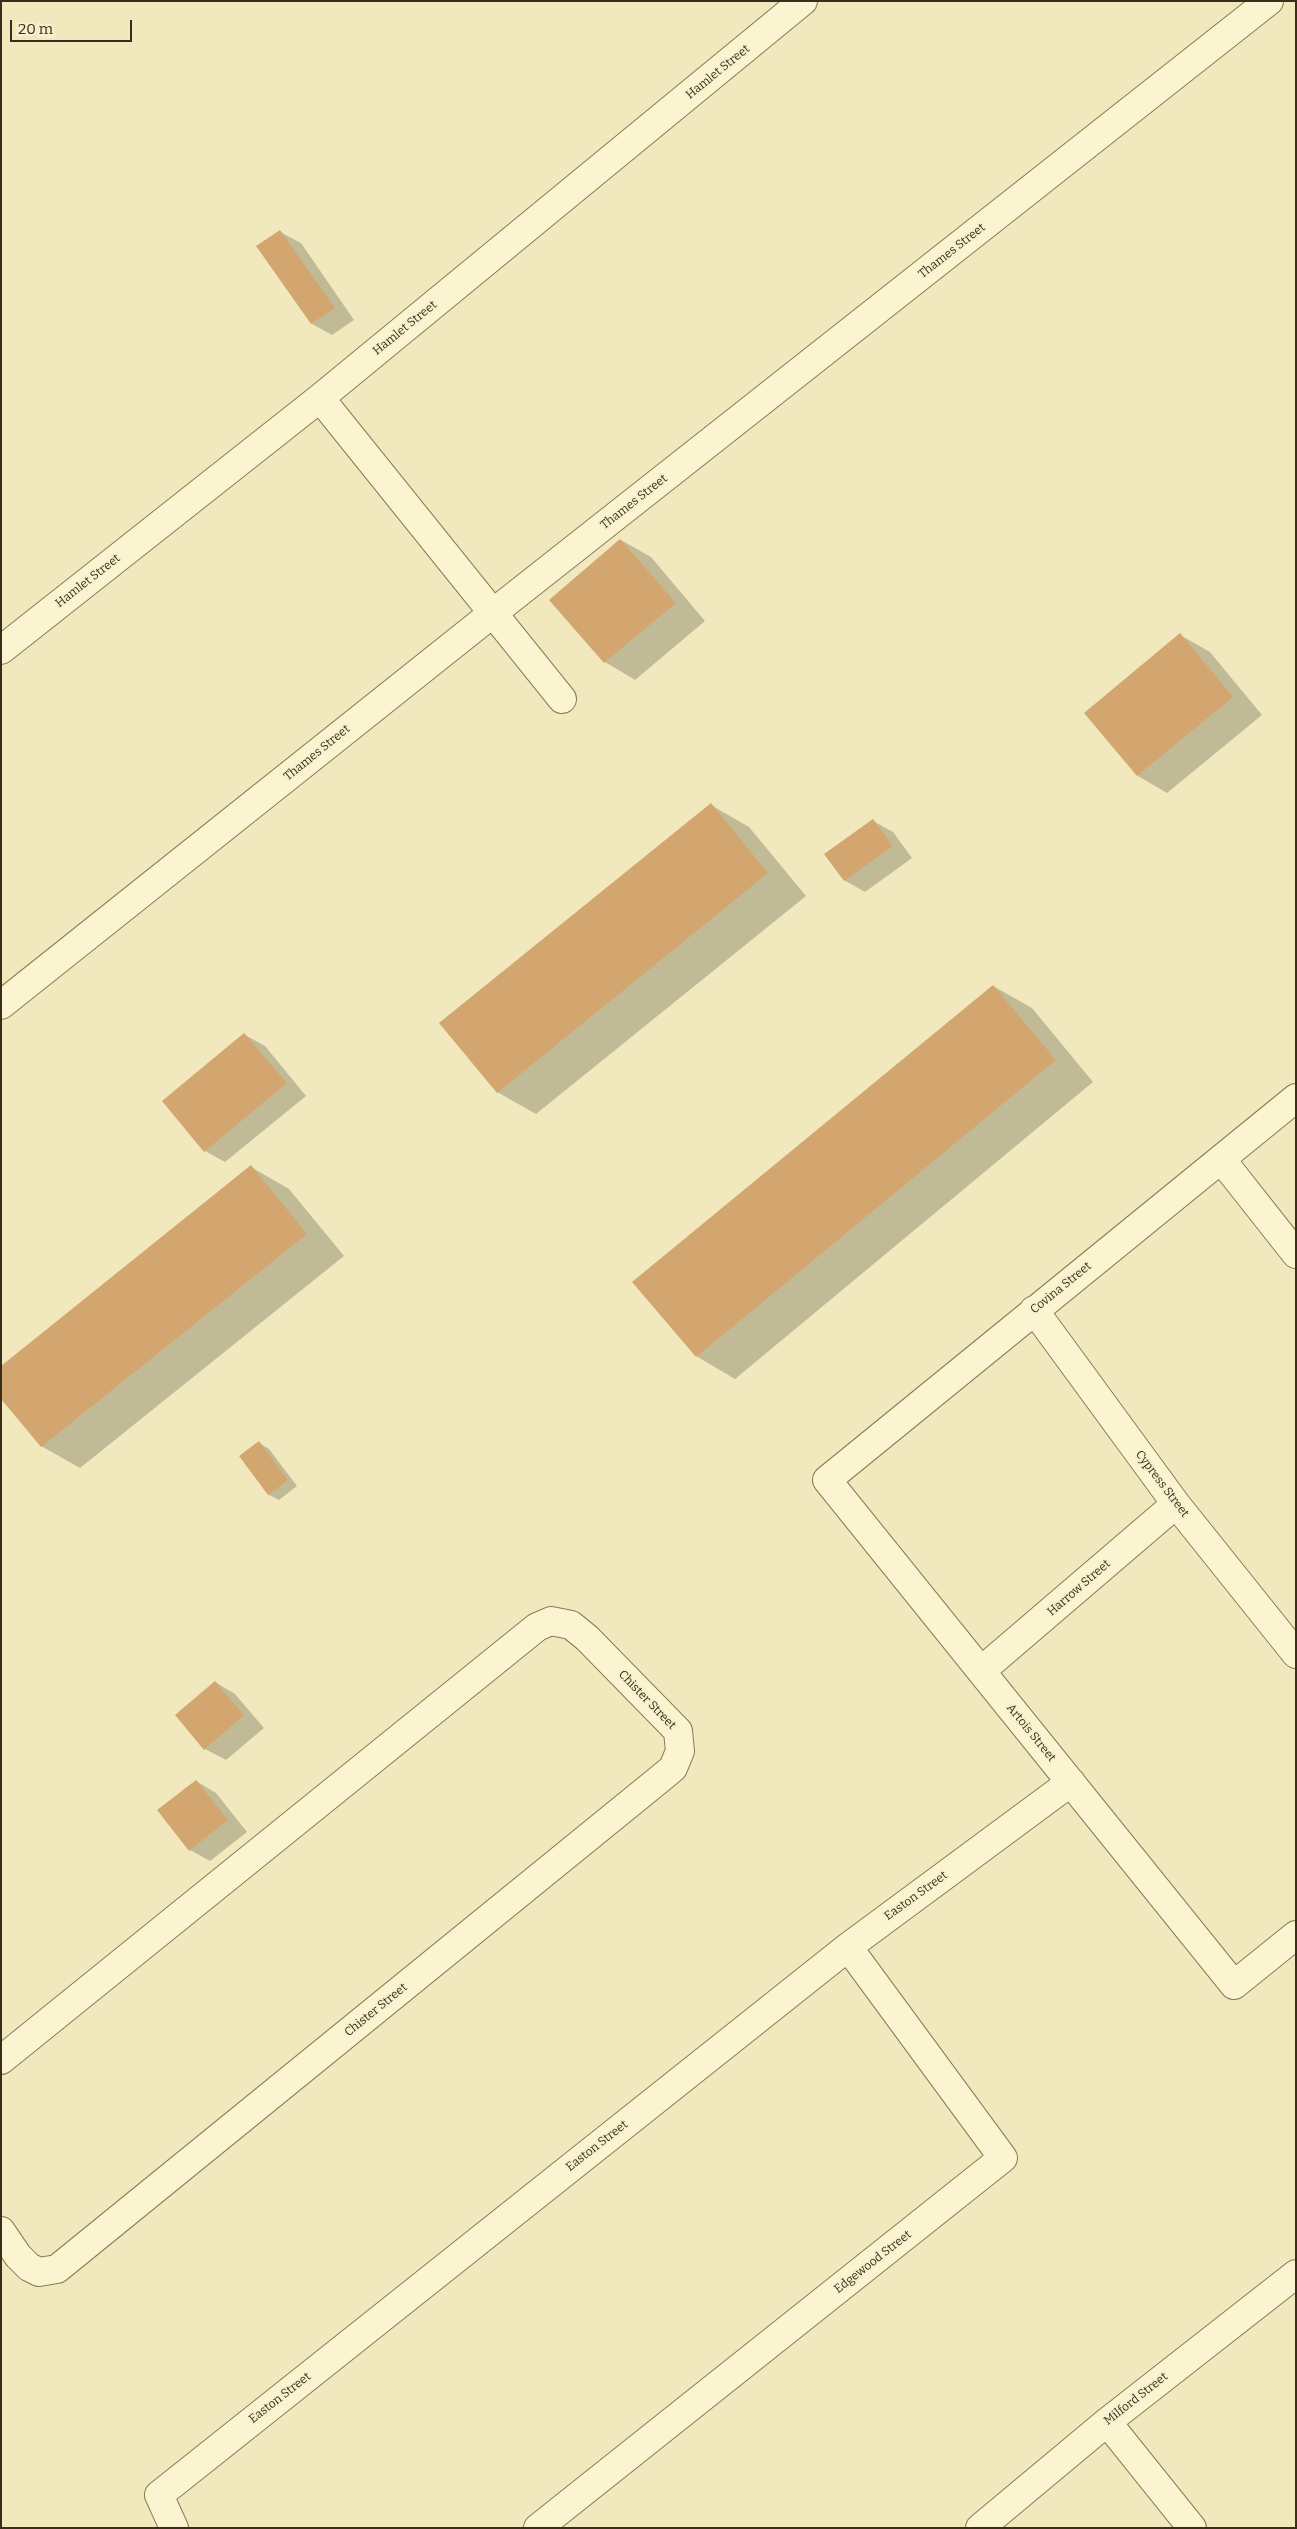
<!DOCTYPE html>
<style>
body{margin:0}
#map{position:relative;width:1297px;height:2529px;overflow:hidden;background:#f1e9bd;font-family:Bitter,serif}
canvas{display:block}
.frame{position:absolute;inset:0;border:2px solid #392d1b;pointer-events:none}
.scale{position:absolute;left:10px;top:20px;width:122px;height:22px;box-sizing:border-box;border:2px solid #392d1b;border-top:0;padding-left:6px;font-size:15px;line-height:18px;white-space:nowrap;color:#392d1b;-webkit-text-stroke:4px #f8f1cd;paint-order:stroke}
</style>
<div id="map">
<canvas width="1297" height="2529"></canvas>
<div class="frame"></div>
<div class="scale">20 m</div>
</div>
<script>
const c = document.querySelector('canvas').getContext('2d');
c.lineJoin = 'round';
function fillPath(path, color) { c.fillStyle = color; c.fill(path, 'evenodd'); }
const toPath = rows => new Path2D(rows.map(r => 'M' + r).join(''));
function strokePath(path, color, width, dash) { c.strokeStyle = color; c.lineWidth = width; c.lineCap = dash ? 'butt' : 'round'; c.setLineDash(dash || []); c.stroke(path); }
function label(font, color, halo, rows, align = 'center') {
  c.font = font + ' Bitter,serif'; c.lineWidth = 4; c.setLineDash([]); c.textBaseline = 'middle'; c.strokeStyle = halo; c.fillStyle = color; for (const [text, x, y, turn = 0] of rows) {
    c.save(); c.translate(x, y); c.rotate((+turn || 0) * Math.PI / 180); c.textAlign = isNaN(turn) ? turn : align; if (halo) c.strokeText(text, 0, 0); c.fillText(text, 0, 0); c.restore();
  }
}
fillPath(toPath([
 [280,232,301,243,354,320,332,335,312,324,258,247],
 [621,540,651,557,705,621,635,680,605,662,551,600],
 [1180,635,1210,652,1262,715,1167,793,1138,776],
 [711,805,749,827,806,896,536,1114,497,1092],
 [873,821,893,832,912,858,865,892,844,880],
 [993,986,1032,1008,1093,1082,735,1379,696,1356],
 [245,1035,265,1046,306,1096,225,1162,205,1151],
 [251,1167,289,1189,344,1256,80,1468,41,1446],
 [259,1443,269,1449,297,1486,279,1500,269,1495,241,1456],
 [215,1682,235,1694,264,1728,226,1760,205,1749],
 [196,1781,216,1793,247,1832,210,1861,190,1850]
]), '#0003');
fillPath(toPath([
 [280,230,335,308,311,324,256,246],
 [620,539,676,603,604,663,549,600],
 [1180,633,1233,697,1137,776,1084,713],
 [711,803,768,873,497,1093,439,1023],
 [873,819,893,846,844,881,824,854],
 [993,985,1056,1060,696,1357,632,1282],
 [244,1033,287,1083,204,1152,162,1101],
 [251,1165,307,1234,41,1447,1,1399,1,1366],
 [259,1441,288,1480,268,1495,239,1456],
 [215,1681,244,1715,204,1750,175,1715],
 [196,1780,228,1820,189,1851,157,1810]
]), '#d3a670');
const street = toPath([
 [320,398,562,699],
 [1,650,320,398,803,1],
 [1,1005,493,613,1269,1],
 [1296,1098,827,1480,1234,1985,1296,1935],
 [1221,1159,1296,1254],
 [1034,1310,1176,1504,1296,1654],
 [981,1671,1176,1504],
 [1,2060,537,1627,551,1621,571,1625,587,1638,678,1731,680,1751,673,1768,661,1778,57,2269,39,2272,29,2267,18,2256,1,2231],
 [1107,2422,1192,2528],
 [159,2495,848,1947,1071,1782],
 [159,2495,174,2528],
 [538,2528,1003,2158,848,1947],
 [980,2528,1107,2422,1296,2274]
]);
strokePath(street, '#8b7955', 30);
strokePath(street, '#fbf4d1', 28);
label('12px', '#392d1b', '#f8f1cd', [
 ["Hamlet Street",718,72,-39],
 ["Thames Street",952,251,-38],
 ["Hamlet Street",405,328,-39],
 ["Thames Street",634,502,-38],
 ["Hamlet Street",88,581,-38],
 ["Thames Street",317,753,-39],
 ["Covina Street",1061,1288,-39],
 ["Cypress Street",1162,1484,53],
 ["Harrow Street",1079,1588,-41],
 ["Chister Street",647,1700,46],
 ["Artois Street",1031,1733,51],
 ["Easton Street",916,1896,-36],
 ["Chister Street",376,2010,-39],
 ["Easton Street",597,2146,-38],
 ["Edgewood Street",873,2262,-38],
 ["Easton Street",280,2398,-38],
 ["Milford Street",1136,2399,-38]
]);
</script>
